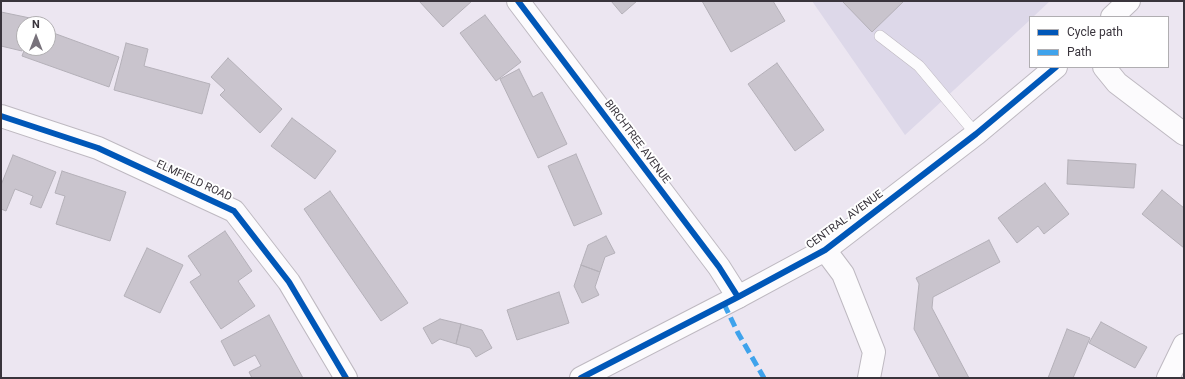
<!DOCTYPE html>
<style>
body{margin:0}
#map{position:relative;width:1185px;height:379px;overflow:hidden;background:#ece6f1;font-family:Roboto,sans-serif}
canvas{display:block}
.frame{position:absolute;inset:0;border:2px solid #39343c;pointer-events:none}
.legend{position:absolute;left:1029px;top:16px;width:140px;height:52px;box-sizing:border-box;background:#fff;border:1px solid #b0aeb1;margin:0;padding:5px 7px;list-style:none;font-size:12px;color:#39343c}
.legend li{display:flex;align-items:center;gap:8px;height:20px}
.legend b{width:20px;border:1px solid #b0aeb1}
.north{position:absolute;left:16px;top:16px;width:40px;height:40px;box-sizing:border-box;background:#fff;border:1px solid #b0aeb1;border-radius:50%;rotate:0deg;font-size:11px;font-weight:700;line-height:16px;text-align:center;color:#39343c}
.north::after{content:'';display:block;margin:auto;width:14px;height:18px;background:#78727b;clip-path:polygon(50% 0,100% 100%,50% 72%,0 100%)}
</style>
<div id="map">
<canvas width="1185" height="379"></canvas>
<div class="frame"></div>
<ul class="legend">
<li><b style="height:5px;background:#0057b8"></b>Cycle path</li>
<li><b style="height:5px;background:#3fa3ec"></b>Path</li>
</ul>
<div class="north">N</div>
</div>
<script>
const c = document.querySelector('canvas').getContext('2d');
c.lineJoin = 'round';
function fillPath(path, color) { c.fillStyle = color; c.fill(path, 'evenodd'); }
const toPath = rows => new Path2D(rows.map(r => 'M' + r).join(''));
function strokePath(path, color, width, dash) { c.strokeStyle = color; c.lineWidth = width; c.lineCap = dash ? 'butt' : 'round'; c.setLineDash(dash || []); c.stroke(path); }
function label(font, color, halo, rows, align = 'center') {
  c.font = font + ' Roboto,sans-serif'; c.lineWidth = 4; c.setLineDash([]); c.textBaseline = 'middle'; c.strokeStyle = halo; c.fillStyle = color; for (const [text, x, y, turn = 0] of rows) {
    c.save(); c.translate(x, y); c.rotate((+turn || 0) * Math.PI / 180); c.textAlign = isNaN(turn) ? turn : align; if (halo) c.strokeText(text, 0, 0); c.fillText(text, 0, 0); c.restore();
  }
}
fillPath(toPath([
 [812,1,1050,1,1033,17,1030,17,1030,20,905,135]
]), '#ddd8e9');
const building = toPath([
 [419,1,472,1,443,27,419,1],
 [611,1,637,1,622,14,611,1],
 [702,1,773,1,785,21,731,52,702,1],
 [842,1,904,1,872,32,842,1],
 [1,12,30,18,28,24,24,24,24,43,22,51,1,46,1,12],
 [485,15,521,62,496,81,460,33,485,15],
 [48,31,119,57,109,87,22,56,25,48,48,48,48,31],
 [126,43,148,49,144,66,210,84,202,114,114,90,126,43],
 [228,58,282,109,260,133,220,95,225,90,211,77,228,58],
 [777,63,824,130,795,151,748,84,777,63],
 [519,69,533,97,542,92,567,144,538,158,500,79,519,69],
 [292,118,336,151,315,179,271,146,292,118],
 [576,154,602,214,574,226,548,166,576,154],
 [13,155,56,172,41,208,30,204,33,196,15,189,6,211,1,209,1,185,13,155],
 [1068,160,1136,164,1134,188,1067,184,1068,160],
 [62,171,126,192,110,241,56,224,65,196,55,193,62,171],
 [1045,183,1069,214,1044,234,1038,226,1017,243,998,218,1045,183],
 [1162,190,1184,208,1184,248,1142,214,1162,190],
 [330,191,408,303,381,321,304,209,330,191],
 [225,231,252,271,238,281,255,306,221,329,190,282,201,275,188,256,225,231],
 [606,236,615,253,605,257,600,272,581,265,588,245,606,236],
 [989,240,1000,262,933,297,932,308,969,378,940,378,914,329,919,284,916,278,989,240],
 [147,248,183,265,160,313,124,296,147,248],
 [581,265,600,272,595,287,599,295,582,303,574,286,581,265],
 [559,292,569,323,517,340,507,310,559,292],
 [269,315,303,378,252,378,249,372,261,366,255,355,234,366,221,341,269,315],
 [440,319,461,324,456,344,440,339,432,344,423,328,440,319],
 [1101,322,1147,347,1135,368,1089,343,1101,322],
 [461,324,482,330,492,348,476,357,470,348,456,344,461,324],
 [1067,329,1090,338,1073,378,1048,378,1067,329]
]);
fillPath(building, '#c9c4cd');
strokePath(building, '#b4b0b8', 1);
const service = toPath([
 [880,36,919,66,976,134]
]);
const minor = toPath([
 [518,1,719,267,738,297],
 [1104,67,1117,83,1184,134],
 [825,250,843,274,874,352,869,378],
 [1168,378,1184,345]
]);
const tertiary = toPath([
 [1112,17,1129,1],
 [1,116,98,148,234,211,289,282,346,378],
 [581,378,738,297,825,250,976,134,1056,67]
]);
strokePath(service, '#beb9c1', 12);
strokePath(minor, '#beb9c1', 24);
strokePath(tertiary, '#beb9c1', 24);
strokePath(service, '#fcfbfd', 11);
strokePath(minor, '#fcfbfd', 22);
strokePath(tertiary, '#fcfbfd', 22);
strokePath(toPath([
 [724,304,738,333,764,378]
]), '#3fa3ec', 5, [10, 5]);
strokePath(toPath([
 [518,1,719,267,738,297],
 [1,116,98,148,234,211,289,282,346,378],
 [581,378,738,297,825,250,976,134,1056,67]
]), '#0057b8', 6);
label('11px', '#39343c', '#fff', [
 ["BIRCHTREE AVENUE",637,142,53],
 ["ELMFIELD ROAD",194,181,25],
 ["CENTRAL AVENUE",845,220,-36]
]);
</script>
